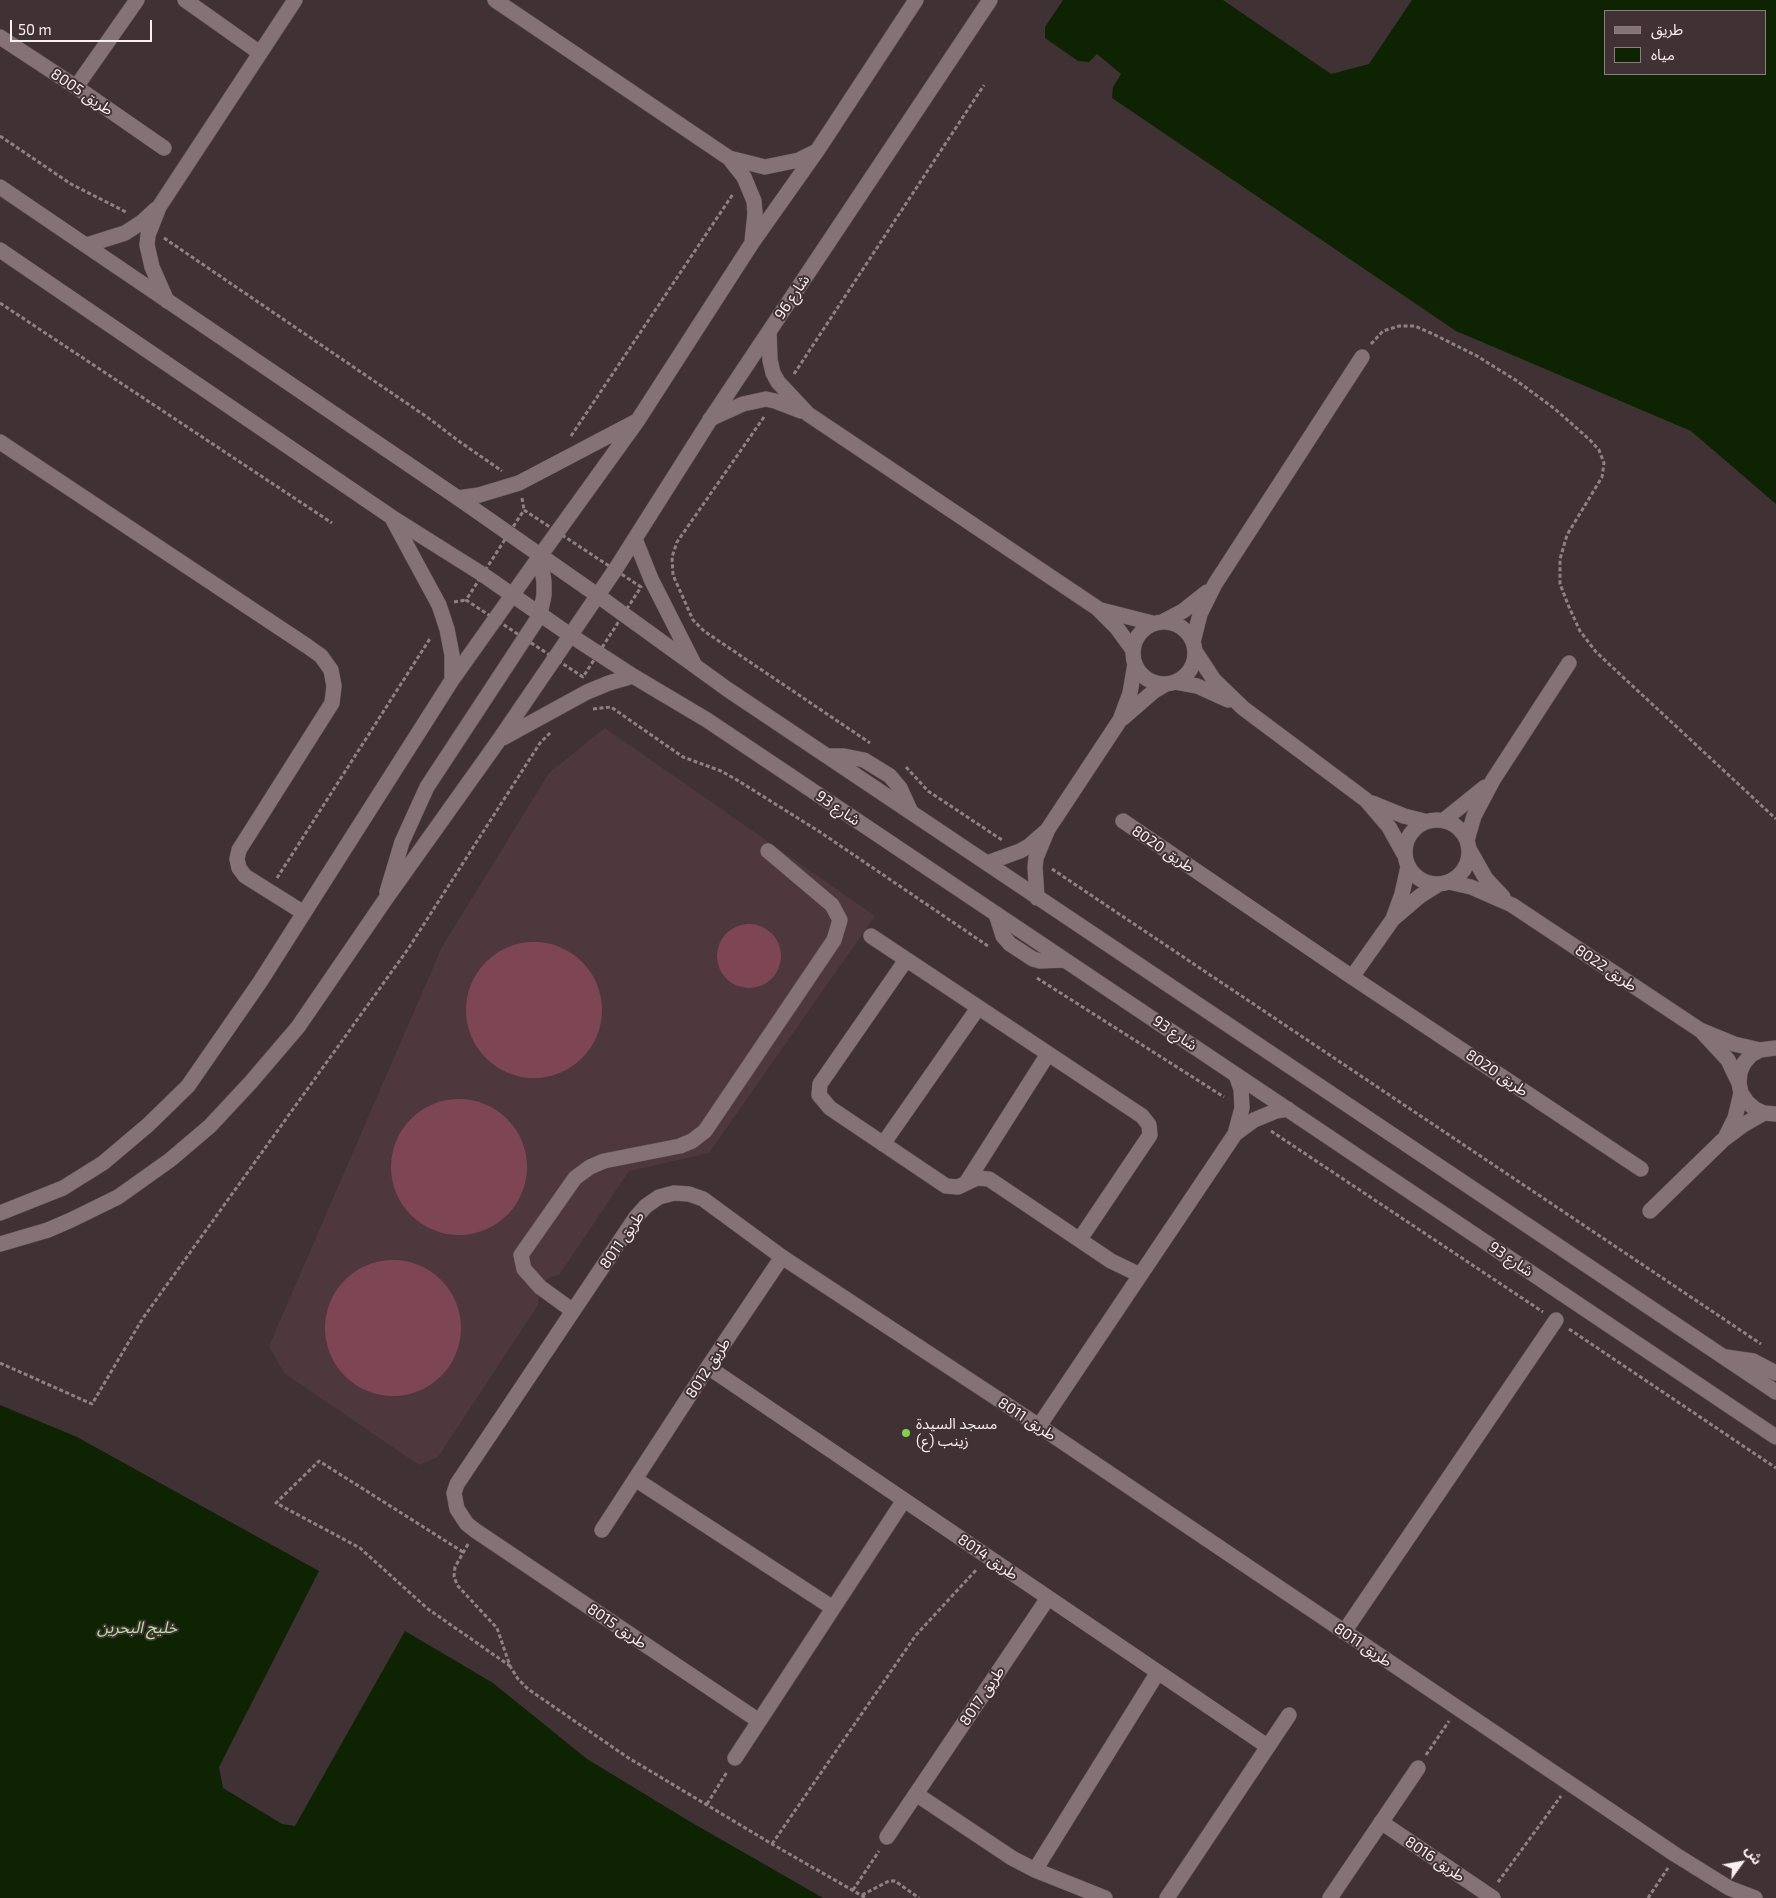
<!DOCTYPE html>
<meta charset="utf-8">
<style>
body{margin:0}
#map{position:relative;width:1776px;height:1898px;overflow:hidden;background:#403134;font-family:"Exo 2","Noto Sans Arabic",sans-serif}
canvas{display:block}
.legend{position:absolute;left:1604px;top:10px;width:162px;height:65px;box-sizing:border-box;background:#403134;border:1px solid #8a7d7f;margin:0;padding:6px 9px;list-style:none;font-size:15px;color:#f9eef0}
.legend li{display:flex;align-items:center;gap:10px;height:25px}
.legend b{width:25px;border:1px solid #8a7d7f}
.north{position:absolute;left:1716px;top:1838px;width:50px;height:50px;-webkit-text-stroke:4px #403134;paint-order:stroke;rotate:58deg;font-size:14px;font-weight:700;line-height:20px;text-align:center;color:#f9eef0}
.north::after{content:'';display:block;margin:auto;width:18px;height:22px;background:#f9eef0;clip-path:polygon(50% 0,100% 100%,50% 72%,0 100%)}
.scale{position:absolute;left:10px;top:20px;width:142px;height:22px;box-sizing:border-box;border:2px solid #f9eef0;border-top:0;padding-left:6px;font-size:15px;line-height:18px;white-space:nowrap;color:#f9eef0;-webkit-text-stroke:4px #403134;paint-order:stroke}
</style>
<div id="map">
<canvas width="1776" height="1898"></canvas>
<ul class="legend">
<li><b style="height:6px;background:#857276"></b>طريق</li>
<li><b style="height:14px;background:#0e2302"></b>مياه</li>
</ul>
<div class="north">ش</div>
<div class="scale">50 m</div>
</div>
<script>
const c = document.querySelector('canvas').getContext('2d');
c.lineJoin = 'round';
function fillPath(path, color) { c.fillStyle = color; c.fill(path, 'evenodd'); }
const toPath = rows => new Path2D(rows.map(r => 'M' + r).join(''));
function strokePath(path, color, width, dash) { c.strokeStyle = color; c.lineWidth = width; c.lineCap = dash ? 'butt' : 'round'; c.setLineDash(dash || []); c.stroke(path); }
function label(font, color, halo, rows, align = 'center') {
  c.font = font + ' "Exo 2","Noto Sans Arabic",sans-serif'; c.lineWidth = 4; c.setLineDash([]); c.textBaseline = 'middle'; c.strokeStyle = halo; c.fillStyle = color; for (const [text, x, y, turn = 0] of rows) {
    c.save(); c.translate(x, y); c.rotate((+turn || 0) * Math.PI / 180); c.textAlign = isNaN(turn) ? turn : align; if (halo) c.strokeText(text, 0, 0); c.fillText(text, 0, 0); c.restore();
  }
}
fillPath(toPath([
 [605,728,875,916,709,1153,629,1171,559,1275,548,1278,540,1287,538,1305,438,1457,419,1465,284,1373,269,1346,442,947,549,773]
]), '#4e383d');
fillPath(toPath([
 [1063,0,1223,0,1331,74,1369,64,1412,0,1776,0,1776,504,1691,431,1456,331,1112,98,1113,87,1121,74,1097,54,1089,62,1078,61,1045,38,1045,27],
 [1605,11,1765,11,1765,74,1605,74],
 [0,1405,77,1437,319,1571,219,1767,223,1788,282,1824,295,1826,405,1631,493,1683,587,1759,689,1821,823,1898,0,1898]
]), '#0e2302');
fillPath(toPath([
 '717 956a32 32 0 1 1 64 0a32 32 0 1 1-64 0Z',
 '466 1010a68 68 0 1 1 136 0a68 68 0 1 1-136 0Z',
 '391 1167a68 68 0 1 1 136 0a68 68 0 1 1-136 0Z',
 '325 1328a68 68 0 1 1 136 0a68 68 0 1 1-136 0Z'
]), '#7e4655');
const minor = toPath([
 [185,0,260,53],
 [495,0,729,158,744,177,754,201,755,213,752,242],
 [0,37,76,87,164,148],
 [76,87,137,0],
 [729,158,765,167,799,160,815,152],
 [0,187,458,498,597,595,727,689,1776,1392],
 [87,245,125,233,142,222,156,209],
 [0,250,393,518,482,574,570,635,633,676,707,720,1776,1437],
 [167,301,152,267,147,245,148,235,159,207,295,0],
 [769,332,770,360,773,373,778,382,808,414,1097,608,1117,628,1133,650],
 [710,419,743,404,766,399,775,401,801,411],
 [0,442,307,646,321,656,331,670,334,686,332,703,239,850,237,859,239,868,245,876,304,913],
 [458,498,479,495,519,483,635,422],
 [393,520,439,605,447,629,452,655,452,680],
 [635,539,651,579,694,664],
 [1101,610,1152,623],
 [1162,622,1183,611,1207,592],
 '1133 653a31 31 0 1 1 62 0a31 31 0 1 1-62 0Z',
 [1193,642,1200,614,1215,584,1362,357],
 [1195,651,1214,680,1243,708,1366,800,1389,827,1404,854],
 [1175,682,1197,686,1228,700],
 [1123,718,1154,691,1166,684],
 [503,738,587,692,609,683,633,676],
 [827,756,844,756,864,760,890,776,900,788,911,812],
 [1372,803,1404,816,1424,821],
 '1405 852a32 32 0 1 1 64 0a32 32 0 1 1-64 0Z',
 [1444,820,1485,787],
 [1123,821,1352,977,1641,1169],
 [1467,840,1474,816,1493,780,1569,663],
 [1469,849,1486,879,1503,897],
 [987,863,1020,851,1029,846,1045,832],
 [1449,882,1471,887,1512,905,1700,1030,1734,1044,1760,1050],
 [387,892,402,842,427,787,540,615,544,595,544,582,540,556],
 [1037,898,1035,867,1036,858,1048,829,1120,720,1130,693,1135,664],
 [996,914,1003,936,1010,944,1033,959,1040,961,1065,960],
 [1394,916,1402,894,1408,867],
 [871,936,1142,1116,1149,1125,1150,1135,1080,1239],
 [906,960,820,1084,819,1095,830,1108,946,1186,958,1187,977,1178,989,1179,1111,1261,1140,1275],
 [1352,977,1393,919,1420,896,1439,884],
 [1703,1033,1728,1060,1739,1083],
 [1776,1048,1760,1050,1751,1055,1744,1063,1740,1072,1739,1083,1741,1093,1747,1102,1755,1109,1764,1113,1776,1114],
 [1235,1134,1254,1120,1276,1111,1288,1109],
 [1726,1136,1735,1118,1741,1093],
 [883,1144,978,1008],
 [966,1183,1048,1054],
 [1650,1211,1723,1140,1743,1125,1764,1113],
 [0,1213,63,1188,103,1163,148,1125,188,1086,260,982,452,680,540,556,638,420,752,243,817,151,916,0],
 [0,1244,48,1230,71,1220,118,1197,170,1160,210,1126,251,1082,298,1027,385,900,499,740,615,570,710,420,990,0],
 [573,1311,540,1287,524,1269,521,1255,575,1178,590,1167,604,1161,680,1146,692,1141,705,1131,834,940,840,920,832,905,768,851],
 [1726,1357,1753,1361,1776,1373],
 [708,1367,1267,1746],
 [1039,1426,1235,1134,1242,1108,1241,1089,1236,1075],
 [635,1479,833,1608],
 [602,1530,708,1367,782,1257],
 [1344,1632,1556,1320],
 [759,1721,476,1531,467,1524,457,1509,454,1493,457,1484,636,1217,646,1206,659,1197,674,1193,689,1194,703,1199,782,1257,1039,1426,1676,1855,1729,1888,1755,1898],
 [735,1758,904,1500],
 [916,1794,1012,1858,1035,1870,1105,1898],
 [1381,1822,1493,1898],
 [887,1837,1048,1598],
 [1035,1870,1158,1672],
 [1167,1898,1289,1715],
 [1330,1898,1418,1768]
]);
strokePath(minor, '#5e5053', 16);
strokePath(toPath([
 [0,136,71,184,126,212],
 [164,238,427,417,460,442,502,471],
 [0,303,332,523],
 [1371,344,1383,331,1399,326,1415,326,1435,335,1477,356,1517,381,1555,409,1590,440,1599,450,1604,463,1602,477,1567,535,1560,559,1560,584,1569,607,1580,631,1596,652,1776,819],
 [794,374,984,85],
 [764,417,677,542,672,557,673,575,693,620,704,631,870,743],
 [571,436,733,194],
 [522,498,524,510],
 [524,510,641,587,583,677,466,600,524,510],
 [454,602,466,600],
 [593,709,611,707,683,757,721,771,737,780,820,832,988,946],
 [906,767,928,791,1002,840],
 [1052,869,1761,1344],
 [277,878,431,637],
 [1037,978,1224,1097],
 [1271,1131,1543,1312],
 [1569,1329,1776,1468],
 [0,1363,92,1404,143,1318,408,949,540,743,550,733],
 [468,1544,455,1567,454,1576,457,1585,497,1628,510,1666,518,1679,528,1689,627,1757,772,1844,866,1898],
 [463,1552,319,1461,276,1503,360,1548,428,1609,510,1666],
 [1426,1755,1449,1721],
 [707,1804,727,1772],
 [772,1844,916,1635,977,1569],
 [1498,1882,1561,1796],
 [853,1890,879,1851],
 [862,1895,889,1881,895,1881,919,1898],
 [1648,1898,1668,1868]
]), '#8e8184', 3, [4, 2.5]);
strokePath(minor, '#857276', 15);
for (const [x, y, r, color] of [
 [906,1433,5,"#82d04f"]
]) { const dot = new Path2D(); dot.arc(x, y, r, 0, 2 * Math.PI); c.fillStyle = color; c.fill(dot); strokePath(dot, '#403134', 2); }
label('15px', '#f9eef0', '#403134', [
 ["طريق 8005",82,92,34],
 ["شارع 96",792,297,-56],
 ["شارع 93",838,808,34],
 ["طريق 8020",1163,849,34],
 ["طريق 8022",1606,968,34],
 ["شارع 93",1175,1033,34],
 ["طريق 8020",1497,1073,34],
 ["طريق 8011",622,1240,-55],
 ["شارع 93",1511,1259,34],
 ["طريق 8012",708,1368,-57],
 ["طريق 8011",1027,1419,33],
 ["طريق 8014",988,1557,34],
 ["طريق 8015",617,1626,34],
 ["طريق 8011",1363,1645,34],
 ["طريق 8017",982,1696,-56],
 ["طريق 8016",1435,1859,34]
]);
label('15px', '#f9eef0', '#403134', [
 ["مسجد السيدة",916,1424],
 ["زينب (ع)",916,1441]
], 'left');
label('italic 16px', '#b5e59c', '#403134', [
 ["خليج البحرين",137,1628]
]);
</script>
